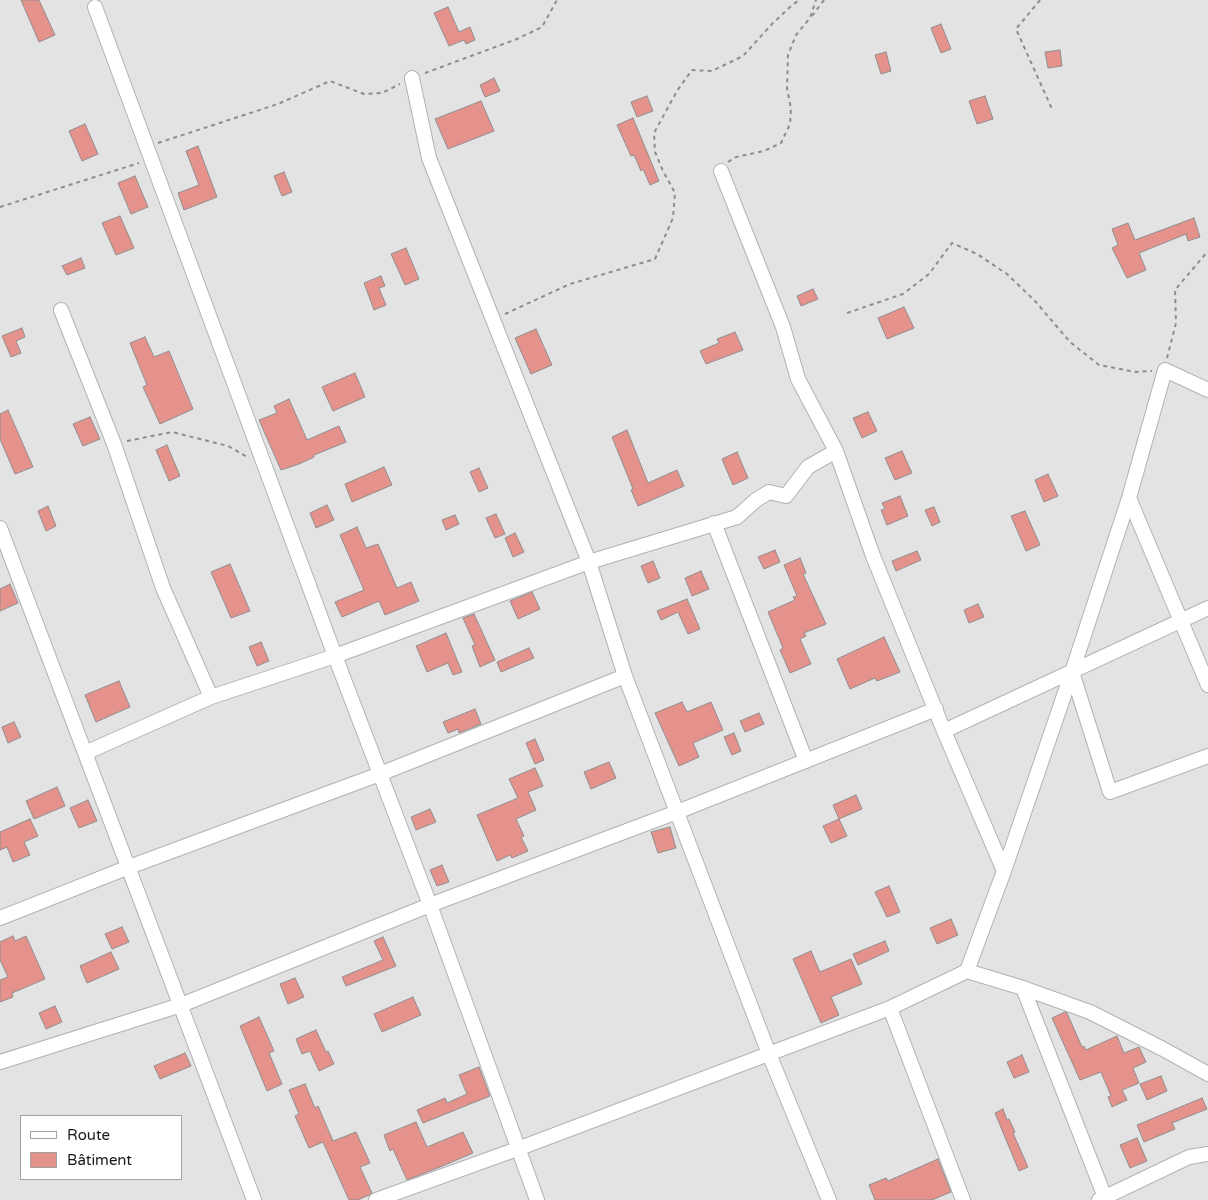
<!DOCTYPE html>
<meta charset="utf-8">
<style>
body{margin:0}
#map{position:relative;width:1208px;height:1200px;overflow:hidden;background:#e3e3e4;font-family:"Varela Round",sans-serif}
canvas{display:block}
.legend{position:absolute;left:20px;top:1115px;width:162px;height:65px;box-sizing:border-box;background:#fff;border:1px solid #a3a3a3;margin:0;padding:6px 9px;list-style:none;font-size:15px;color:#1a1a1a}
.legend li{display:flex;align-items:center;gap:10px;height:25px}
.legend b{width:25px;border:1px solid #a3a3a3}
</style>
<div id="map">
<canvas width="1208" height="1200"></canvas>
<ul class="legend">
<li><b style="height:6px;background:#fff"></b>Route</li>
<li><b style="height:14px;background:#e4928b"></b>Bâtiment</li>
</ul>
</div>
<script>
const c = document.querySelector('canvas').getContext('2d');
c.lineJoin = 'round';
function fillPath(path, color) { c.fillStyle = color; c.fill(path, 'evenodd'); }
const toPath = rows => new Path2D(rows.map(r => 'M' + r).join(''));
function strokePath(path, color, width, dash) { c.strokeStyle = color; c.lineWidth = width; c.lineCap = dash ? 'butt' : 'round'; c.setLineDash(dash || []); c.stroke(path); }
const building = toPath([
 [21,0,39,0,55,35,39,42,21,0],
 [448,7,459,32,470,27,475,40,466,44,464,40,449,46,434,13,448,7],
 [941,24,951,49,941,53,931,28,941,24],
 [1060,50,1062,66,1048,68,1045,52,1060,50],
 [886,52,891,71,881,74,875,55,886,52],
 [494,78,500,91,485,97,480,85,494,78],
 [647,96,653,111,637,117,631,102,647,96],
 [985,96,993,119,977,124,969,101,985,96],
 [481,101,494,131,448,149,435,119,481,101],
 [633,118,659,181,650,185,643,169,641,171,634,155,631,156,617,125,633,118],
 [85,124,98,154,82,161,69,131,85,124],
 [198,146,217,197,184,210,178,193,199,185,186,151,198,146],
 [284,172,292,192,282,196,274,176,284,172],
 [135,176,148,207,131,214,118,183,135,176],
 [120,216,134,248,116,255,102,223,120,216],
 [1194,218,1200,237,1188,241,1186,234,1139,253,1146,270,1127,278,1112,248,1118,245,1112,229,1128,223,1135,240,1194,218],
 [406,248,419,279,405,285,391,254,406,248],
 [81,258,85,268,67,275,62,266,81,258],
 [381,276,385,286,379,288,386,305,374,310,364,283,381,276],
 [813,289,818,299,801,306,797,296,813,289],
 [904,307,914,328,887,339,878,318,904,307],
 [22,328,25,337,16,341,21,353,11,357,2,336,22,328],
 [536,329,552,365,531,374,515,338,536,329],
 [735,332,743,350,706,364,700,351,719,343,717,339,735,332],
 [145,337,154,357,169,351,193,409,160,424,143,387,147,385,130,343,145,337],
 [355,373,365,397,333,411,322,387,355,373],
 [289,399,307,440,339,426,346,442,314,455,314,457,299,464,281,470,259,420,277,413,274,406,289,399],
 [8,410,33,467,15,474,0,439,0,414,8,410],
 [868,412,877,431,862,438,853,418,868,412],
 [90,417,100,439,83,446,73,424,90,417],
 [627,430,648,483,677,470,684,486,638,506,631,490,633,489,612,437,627,430],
 [167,445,180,476,169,481,156,450,167,445],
 [902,451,912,473,895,480,885,458,902,451],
 [737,452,748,478,733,485,722,459,737,452],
 [384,467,392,485,352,502,345,484,384,467],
 [479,468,488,488,479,492,470,472,479,468],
 [1048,474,1058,496,1044,502,1035,480,1048,474],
 [900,496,908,516,887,525,881,510,885,509,882,503,900,496],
 [327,505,334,520,316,528,310,513,327,505],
 [48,506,56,526,46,531,38,511,48,506],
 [934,507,940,522,932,526,925,510,934,507],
 [1025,511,1040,545,1026,551,1011,516,1025,511],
 [496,514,505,534,495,538,486,518,496,514],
 [455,515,459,524,446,530,442,520,455,515],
 [357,527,366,548,378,544,397,588,411,582,419,601,385,615,379,601,342,617,335,602,364,590,340,535,357,527],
 [515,533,524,552,513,557,505,538,515,533],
 [775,550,780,562,764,569,758,557,775,550],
 [917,551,921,560,896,571,892,561,917,551],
 [800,558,806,573,803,574,826,624,804,633,806,636,800,639,811,664,790,673,780,650,783,648,768,612,795,600,793,597,797,596,784,565,800,558],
 [653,561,660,578,648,583,641,566,653,561],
 [230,564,250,611,231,618,211,572,230,564],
 [701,571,709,589,692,596,685,578,701,571],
 [10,584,18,603,0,611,0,589,10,584],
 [532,592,540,609,518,619,510,601,532,592],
 [687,599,700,629,688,634,678,612,661,620,657,611,687,599],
 [978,604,984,617,969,623,964,610,978,604],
 [474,614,495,660,480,667,472,646,475,645,463,618,474,614],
 [446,633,462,672,453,675,448,663,427,672,416,646,446,633],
 [884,637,900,672,877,681,875,678,850,689,837,659,884,637],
 [261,642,269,661,257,666,249,647,261,642],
 [529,648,534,658,501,672,497,662,529,648],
 [119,681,130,707,96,722,85,695,119,681],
 [682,702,687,712,711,702,723,730,693,743,699,757,679,766,655,713,682,702],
 [475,709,481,724,459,733,458,729,448,733,443,722,475,709],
 [759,713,764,724,745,732,740,721,759,713],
 [14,722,21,737,8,743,2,727,14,722],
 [734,733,741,751,732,755,724,737,734,733],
 [535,739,544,760,535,764,526,743,535,739],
 [609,762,616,778,591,789,584,772,609,762],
 [535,768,543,786,528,792,536,810,516,819,524,836,521,837,528,851,512,858,510,855,497,861,477,815,518,798,509,779,535,768],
 [57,787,65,806,34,819,26,801,57,787],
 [856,795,862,809,839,819,833,805,856,795],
 [88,800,97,821,79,828,70,808,88,800],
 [430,809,436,822,416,830,411,817,430,809],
 [30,819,38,836,24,842,30,855,13,862,7,847,0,850,0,832,30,819],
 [839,819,847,836,831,843,823,826,839,819],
 [670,827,676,848,658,853,651,832,670,827],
 [442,865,449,882,437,886,430,870,442,865],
 [889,886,900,912,887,917,875,892,889,886],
 [951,919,958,935,937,944,930,928,951,919],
 [122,927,129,942,112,949,105,934,122,927],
 [13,936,15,941,26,936,45,979,12,993,13,997,0,1002,0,980,8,977,0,960,0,942,13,936],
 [383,937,396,966,346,986,342,977,383,960,374,941,383,937],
 [885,941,889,951,858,965,853,954,885,941],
 [811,951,820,972,851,959,862,984,831,997,839,1015,821,1023,793,959,811,951],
 [111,952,119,969,87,983,80,966,111,952],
 [295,978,304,997,288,1004,280,984,295,978],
 [413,997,421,1015,382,1032,374,1014,413,997],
 [55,1006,62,1022,46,1029,39,1013,55,1006],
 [1065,1012,1067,1013,1082,1047,1084,1046,1086,1050,1117,1036,1124,1053,1139,1047,1146,1062,1133,1068,1139,1083,1122,1090,1127,1100,1112,1107,1108,1097,1111,1096,1101,1072,1080,1080,1052,1018,1065,1012],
 [259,1017,274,1051,269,1053,282,1084,267,1091,240,1026,259,1017],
 [316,1030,326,1052,328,1051,334,1064,319,1071,310,1051,302,1054,296,1039,316,1030],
 [185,1053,191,1066,160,1079,154,1066,185,1053],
 [1022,1055,1029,1072,1014,1078,1007,1062,1022,1055],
 [479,1067,490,1096,423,1123,417,1110,445,1098,447,1103,467,1094,459,1075,479,1067],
 [1161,1076,1167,1091,1147,1100,1140,1084,1161,1076],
 [305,1084,315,1108,318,1106,333,1141,356,1132,370,1163,360,1167,372,1193,369,1195,358,1200,349,1200,323,1142,309,1148,295,1116,299,1114,289,1090,305,1084],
 [1202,1098,1207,1109,1172,1123,1175,1129,1144,1142,1137,1125,1202,1098],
 [1003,1109,1007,1120,1009,1119,1015,1132,1013,1133,1028,1167,1019,1171,995,1113,1003,1109],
 [416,1122,427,1147,463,1132,473,1153,440,1167,407,1180,393,1149,390,1151,384,1135,416,1122],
 [1137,1138,1147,1161,1130,1168,1120,1145,1137,1138],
 [938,1159,951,1192,932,1200,875,1200,869,1185,886,1178,888,1181,938,1159]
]);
fillPath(building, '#e4928b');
strokePath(building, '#908e8e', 1);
const minor = toPath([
 [95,7,335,656,430,905,537,1200],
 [412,78,429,158,589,562,625,676,769,1054,829,1200],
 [721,171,783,327,798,379,836,451,873,556,944,731,1004,871],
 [61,310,114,444,163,588,211,697],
 [1129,498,1208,685],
 [714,523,806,761],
 [0,528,254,1200],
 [1072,672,1110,792,1208,756],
 [944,731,1208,608],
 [85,753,211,697,335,656,589,562,737,517,756,500,769,492,786,496,808,467,836,451],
 [0,918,129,867,380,774,625,676],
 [967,971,1004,871,1072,672,1129,498,1165,370,1208,390],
 [1023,988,1106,1200],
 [890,1008,963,1200],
 [0,1062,181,1005,430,905,677,812,936,709],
 [376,1200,520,1148,890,1008,967,971,1023,988,1090,1012,1163,1049,1208,1074],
 [1099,1200,1189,1157,1208,1154]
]);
strokePath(minor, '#b1b2b3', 16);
strokePath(toPath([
 [1040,0,1016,29,1052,109],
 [812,16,824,0],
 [425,73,517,39,542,27,557,0],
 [158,143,278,104,330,81,364,94,382,93,400,84],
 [728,162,736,157,764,151,781,143,790,124,791,109,787,88,788,55,796,35,810,18,816,0],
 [0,207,139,163],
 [847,313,903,294,929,274,952,243,977,254,1007,274,1035,301,1070,342,1099,365,1136,372,1152,371],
 [505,314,570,284,655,259,673,218,675,193,663,171,655,152,654,133,677,91,692,70,712,71,743,56,772,24,790,7,799,0],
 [1167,358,1176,323,1175,290,1208,251],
 [127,441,172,432,228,446,249,458]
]), '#8d8d8d', 2, [4, 4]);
strokePath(minor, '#fff', 14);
</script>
